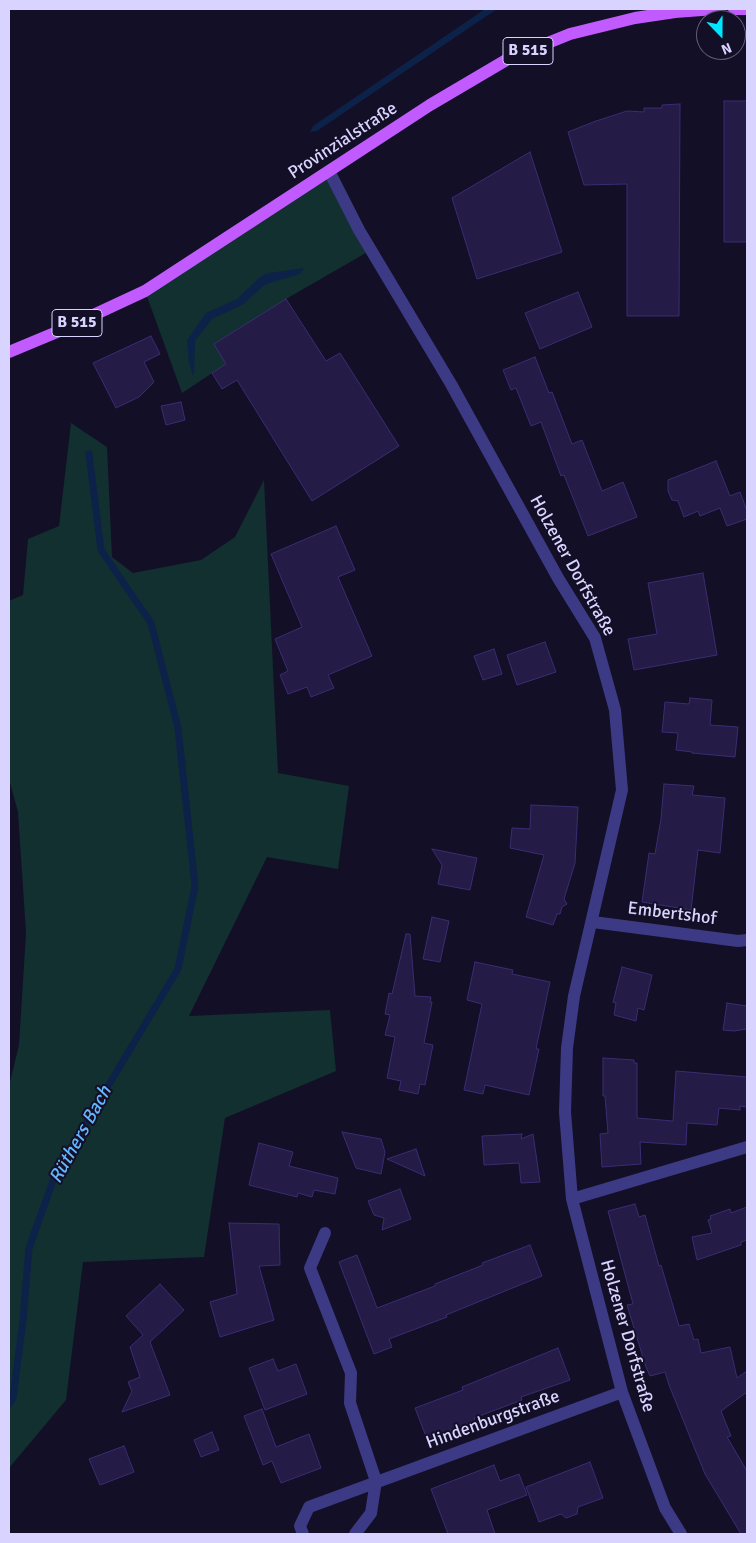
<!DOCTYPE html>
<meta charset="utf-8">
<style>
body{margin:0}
#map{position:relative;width:756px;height:1543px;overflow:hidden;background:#130f26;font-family:Signika,sans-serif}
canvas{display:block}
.frame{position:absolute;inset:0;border:10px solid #d9d4ff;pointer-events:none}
.north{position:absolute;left:696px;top:10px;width:50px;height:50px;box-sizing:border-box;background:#130f26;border:1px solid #625e7d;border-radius:50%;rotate:158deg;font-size:14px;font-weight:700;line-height:20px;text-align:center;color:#d9d4ff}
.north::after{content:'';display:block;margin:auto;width:18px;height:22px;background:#00e5ff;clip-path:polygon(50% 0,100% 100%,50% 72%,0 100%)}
</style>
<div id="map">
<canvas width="756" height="1543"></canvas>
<div class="frame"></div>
<div class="north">N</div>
</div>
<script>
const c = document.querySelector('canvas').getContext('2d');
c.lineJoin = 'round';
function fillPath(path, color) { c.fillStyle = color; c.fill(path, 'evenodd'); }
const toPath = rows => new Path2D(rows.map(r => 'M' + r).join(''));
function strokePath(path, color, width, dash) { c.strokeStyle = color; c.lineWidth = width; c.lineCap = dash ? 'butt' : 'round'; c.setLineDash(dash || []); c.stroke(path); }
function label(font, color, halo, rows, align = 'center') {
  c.font = font + ' Signika,sans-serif'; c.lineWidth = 4; c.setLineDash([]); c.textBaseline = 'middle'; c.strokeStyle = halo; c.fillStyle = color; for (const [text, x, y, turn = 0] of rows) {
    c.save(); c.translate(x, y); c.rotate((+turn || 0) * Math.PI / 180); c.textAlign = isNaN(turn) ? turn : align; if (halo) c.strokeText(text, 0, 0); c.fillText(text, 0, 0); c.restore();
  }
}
fillPath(toPath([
 [329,171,371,250,286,299,215,344,226,364,182,393,145,291],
 [71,423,107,447,112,557,133,573,201,560,235,537,264,480,278,773,349,786,338,869,267,857,189,1016,330,1010,336,1071,225,1118,204,1257,83,1262,66,1400,9,1468,9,1086,19,1045,26,933,18,812,9,779,9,601,23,595,28,539,59,526]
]), '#12302f');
fillPath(toPath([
 [485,9,497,9,317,131,310,132,313,126],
 [304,268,300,274,266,284,242,305,212,319,195,341,194,373,193,376,189,363,187,340,206,313,237,299,261,276,269,273]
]), '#0c2248');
strokePath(toPath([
 [9,1404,13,1398,23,1320,29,1248,55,1175,178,969,195,886,178,728,151,623,101,550,89,454]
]), '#0c2248', 7);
const building = toPath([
 [724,101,747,101,747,242,724,242,724,101],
 [680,104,679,316,627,316,627,184,584,185,568,132,596,121,627,111,644,112,644,108,662,108,662,105,680,104],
 [530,152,562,252,477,279,452,198,530,152],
 [578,292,592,327,540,349,525,313,578,292],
 [286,299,326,361,340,353,399,446,312,501,237,380,222,389,212,373,226,364,214,344,286,299],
 [151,336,160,354,144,362,154,382,139,397,116,408,93,363,151,336],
 [535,357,549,393,552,392,572,444,582,440,602,491,623,482,637,517,588,536,564,475,561,476,541,422,531,426,516,388,511,390,503,370,535,357],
 [181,402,185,420,166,425,161,406,181,402],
 [716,461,730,496,740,492,747,511,747,519,727,526,720,508,700,516,698,511,684,517,678,501,672,500,668,491,668,480,716,461],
 [336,526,355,570,338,577,372,656,328,675,334,688,311,697,307,687,288,694,280,675,288,671,275,639,302,627,271,554,336,526],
 [703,573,717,655,634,670,628,639,657,634,648,583,703,573],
 [545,642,556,672,517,685,507,655,545,642],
 [494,649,502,674,483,680,474,656,494,649],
 [690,698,712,700,710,725,738,727,735,757,692,753,692,752,676,750,678,733,662,732,665,702,689,704,690,698],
 [664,784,694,786,692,795,725,798,720,853,698,850,691,910,642,902,649,853,655,854,661,819,664,784],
 [531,805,578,807,575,863,564,899,567,904,562,907,560,914,557,914,553,925,526,917,544,855,510,848,512,828,530,829,531,805],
 [432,849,477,858,470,890,438,884,442,865,432,849],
 [432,917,449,921,440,962,423,959,432,917],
 [406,934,410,934,415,996,431,997,430,1002,432,1002,424,1043,433,1045,425,1085,420,1084,418,1094,399,1090,401,1081,387,1078,395,1037,385,1035,390,1015,385,1014,389,993,392,994,406,934],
 [475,962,513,970,512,974,550,982,536,1049,539,1049,529,1095,485,1085,483,1094,464,1090,482,1004,467,1000,475,962],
 [622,967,652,975,644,1010,638,1008,636,1021,614,1015,616,1003,613,1002,622,967],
 [727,1003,747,1006,747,1029,734,1031,723,1030,727,1003],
 [603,1058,634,1060,634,1063,637,1063,637,1118,673,1121,676,1071,747,1077,747,1107,740,1106,740,1110,719,1108,717,1125,687,1123,686,1145,640,1142,641,1164,602,1167,600,1134,608,1133,605,1096,603,1096,603,1058],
 [342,1132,381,1139,385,1152,381,1174,356,1168,342,1132],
 [522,1134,521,1139,533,1134,540,1182,521,1183,519,1163,484,1165,482,1136,522,1134],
 [259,1143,293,1152,289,1166,338,1178,335,1194,314,1190,312,1197,298,1193,297,1197,249,1185,259,1143],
 [416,1149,425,1176,387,1159,416,1149],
 [400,1189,411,1219,382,1230,384,1218,374,1215,368,1201,400,1189],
 [635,1204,639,1217,645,1215,659,1266,661,1265,679,1326,689,1324,694,1340,698,1339,701,1353,730,1347,737,1378,747,1371,747,1392,721,1411,731,1436,727,1437,747,1471,747,1534,741,1534,705,1474,669,1385,665,1372,650,1376,646,1367,627,1305,633,1304,608,1211,635,1204],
 [747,1207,747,1240,741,1242,741,1245,697,1260,692,1237,712,1233,708,1220,711,1219,710,1216,730,1209,731,1213,747,1207],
 [229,1223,279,1224,280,1265,259,1266,274,1320,220,1337,210,1302,237,1294,229,1223],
 [530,1245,542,1276,446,1315,447,1317,389,1339,392,1347,374,1354,339,1262,357,1255,377,1308,435,1286,435,1284,483,1265,482,1263,530,1245],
 [160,1284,184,1310,150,1342,170,1395,122,1412,132,1391,128,1382,140,1377,130,1347,143,1335,126,1316,160,1284],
 [558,1348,570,1380,521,1397,522,1400,474,1418,475,1421,427,1439,415,1408,463,1390,462,1387,558,1348],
 [273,1359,278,1371,296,1364,307,1394,265,1410,249,1368,273,1359],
 [262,1409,276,1447,309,1434,321,1468,281,1483,272,1461,263,1465,244,1416,262,1409],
 [212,1432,219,1450,201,1457,194,1440,212,1432],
 [124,1446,134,1472,100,1485,89,1459,124,1446],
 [590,1462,603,1498,578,1507,577,1514,566,1518,561,1514,539,1522,526,1487,590,1462],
 [494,1465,500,1481,519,1474,527,1495,487,1510,495,1534,448,1534,431,1489,494,1465]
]);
fillPath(building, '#241b47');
strokePath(building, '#3b2d73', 1);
strokePath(toPath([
 [329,171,359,230,451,384,558,578,595,638,615,710,622,790,574,996,567,1048,565,1112,572,1199,622,1392,665,1508,681,1534],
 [593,922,738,941,747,940],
 [572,1199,747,1147],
 [325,1233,310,1268,351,1373,350,1403,376,1481,371,1513,355,1534],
 [303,1534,300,1526,309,1507,622,1392]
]), '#3d3a85', 12);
strokePath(toPath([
 [734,9,747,9],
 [9,352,57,332,145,291,430,105,508,59,570,34,635,18,675,12,715,9]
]), '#c25bff', 12);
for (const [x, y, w] of [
 [528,51,50],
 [77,323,50]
]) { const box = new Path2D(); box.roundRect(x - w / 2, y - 13.5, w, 27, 4); c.fillStyle = '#130f26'; c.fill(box); strokePath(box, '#d9d4ff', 1); }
label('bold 16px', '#d9d4ff', null, [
 ["B 515",528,51],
 ["B 515",77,323]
]);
label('18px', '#d9d4ff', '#130f26', [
 ["Provinzialstraße",343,141,-33],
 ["Holzener Dorfstraße",572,566,61],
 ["Embertshof",672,914,7],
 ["Holzener Dorfstraße",627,1336,74],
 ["Hindenburgstraße",493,1420,-20]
]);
label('italic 19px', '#62b6ff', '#130f26', [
 ["Rüthers Bach",81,1135,-61]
]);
</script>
